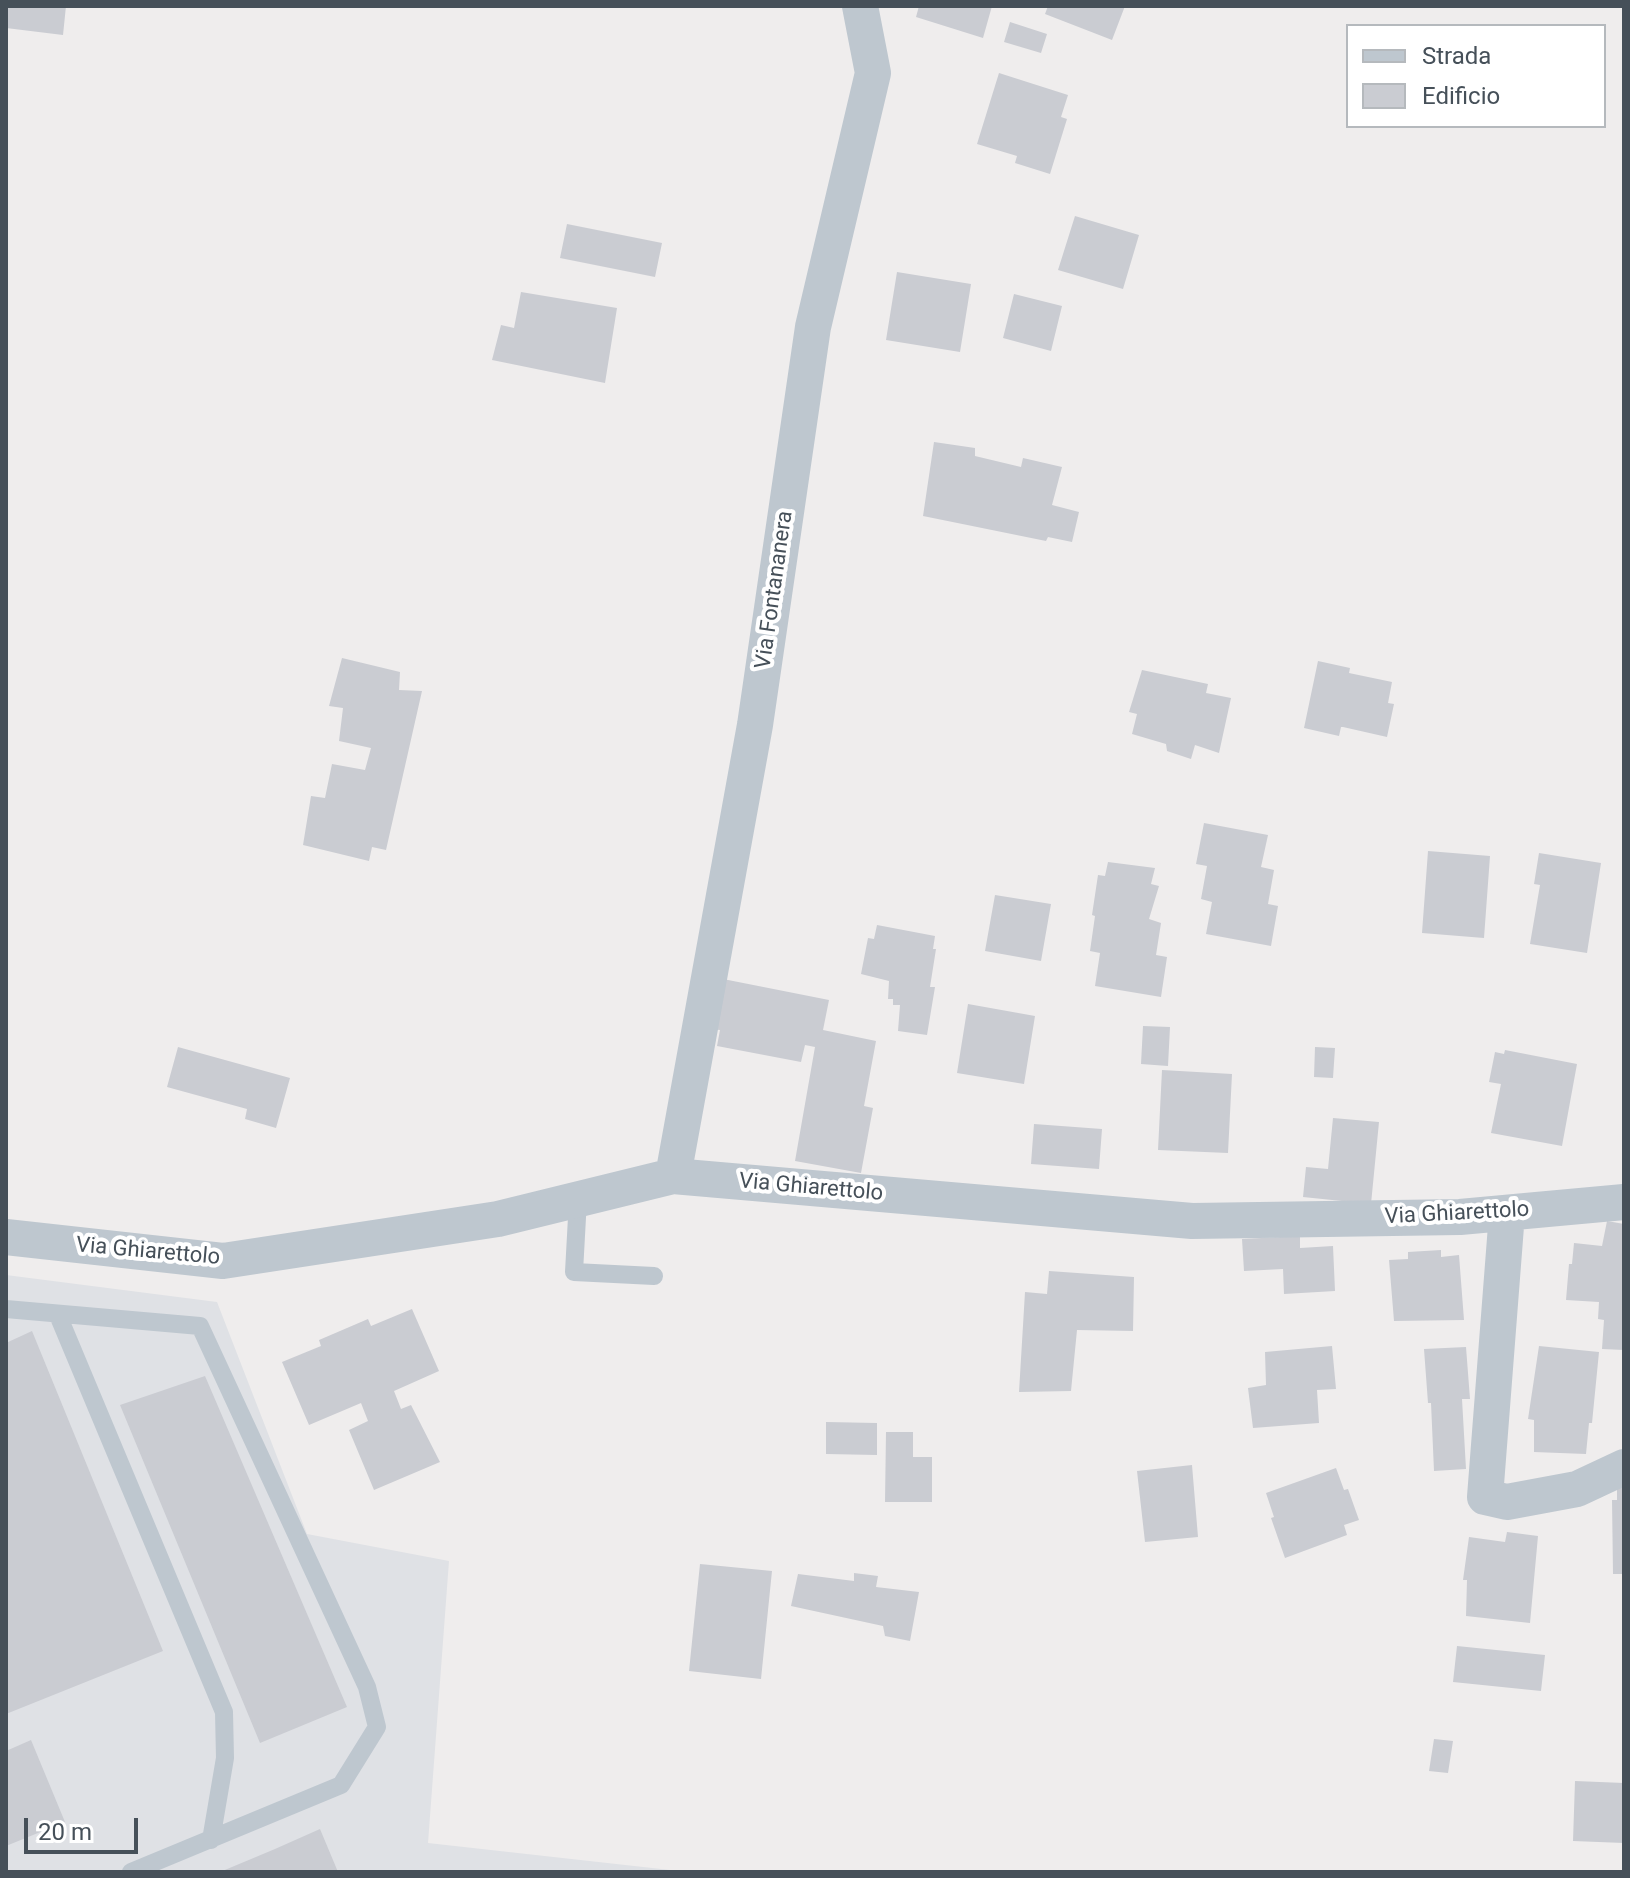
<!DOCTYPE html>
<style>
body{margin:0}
#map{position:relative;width:1630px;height:1878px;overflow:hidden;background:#efeded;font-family:Roboto,sans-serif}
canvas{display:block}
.frame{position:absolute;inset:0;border:8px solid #465059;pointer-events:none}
.legend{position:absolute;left:1346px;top:24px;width:260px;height:104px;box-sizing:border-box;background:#fff;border:2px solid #b5b9bd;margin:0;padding:10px 14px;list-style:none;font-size:24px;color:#465059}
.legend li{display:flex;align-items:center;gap:16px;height:40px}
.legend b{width:40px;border:2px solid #b5b9bd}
.scale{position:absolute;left:24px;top:1818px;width:114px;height:36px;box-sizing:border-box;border:4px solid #465059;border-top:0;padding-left:10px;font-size:24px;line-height:28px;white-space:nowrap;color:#465059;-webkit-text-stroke:6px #fff;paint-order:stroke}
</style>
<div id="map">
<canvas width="1630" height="1878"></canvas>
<div class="frame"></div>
<ul class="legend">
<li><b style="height:10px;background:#bec7cf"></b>Strada</li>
<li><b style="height:22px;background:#caccd2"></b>Edificio</li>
</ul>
<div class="scale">20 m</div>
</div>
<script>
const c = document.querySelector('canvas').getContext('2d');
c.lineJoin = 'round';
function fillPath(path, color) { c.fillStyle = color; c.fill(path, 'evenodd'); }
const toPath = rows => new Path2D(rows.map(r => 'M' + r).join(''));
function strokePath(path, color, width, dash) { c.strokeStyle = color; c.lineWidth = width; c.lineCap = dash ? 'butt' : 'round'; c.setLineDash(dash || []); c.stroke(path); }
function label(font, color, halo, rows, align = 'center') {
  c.font = font + ' Roboto,sans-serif'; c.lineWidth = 8; c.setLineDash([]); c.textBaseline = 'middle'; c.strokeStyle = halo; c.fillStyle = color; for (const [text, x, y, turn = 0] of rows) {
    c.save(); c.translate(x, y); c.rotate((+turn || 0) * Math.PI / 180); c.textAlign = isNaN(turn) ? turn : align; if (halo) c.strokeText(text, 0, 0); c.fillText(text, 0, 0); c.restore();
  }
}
fillPath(toPath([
 [6,1275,217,1302,307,1534,449,1561,428,1843,688,1872,6,1872]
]), '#dfe1e5');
fillPath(toPath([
 [6,6,66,6,63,35,6,28],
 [919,6,992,6,983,38,916,17],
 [1048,6,1125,6,1112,40,1045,14],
 [1010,22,1047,34,1041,53,1004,42],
 [999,73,1068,95,1061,117,1067,119,1050,174,1015,163,1017,156,977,144],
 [1075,216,1139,235,1123,289,1058,270],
 [567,224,662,243,655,277,560,258],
 [897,272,971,284,960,352,886,340],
 [521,292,617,308,605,383,492,360,501,325,514,328],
 [1014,294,1062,306,1051,351,1003,338],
 [934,442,975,448,975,456,1021,467,1023,458,1062,467,1052,505,1079,512,1072,542,1048,537,1046,541,923,516],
 [342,658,400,672,399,690,422,691,386,850,372,847,369,861,303,845,311,796,325,798,332,764,365,770,371,748,339,741,343,708,329,706],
 [1318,661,1350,668,1349,673,1392,682,1388,703,1394,704,1387,737,1343,727,1341,727,1339,736,1304,728],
 [1142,670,1208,684,1206,693,1231,698,1219,753,1195,745,1191,759,1167,751,1166,744,1132,734,1137,714,1129,712],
 [1204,823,1268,835,1261,867,1274,870,1268,904,1278,906,1271,946,1206,934,1212,902,1201,899,1207,866,1196,864],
 [1428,851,1490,856,1484,938,1422,933],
 [1539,853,1601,863,1587,953,1530,944,1540,885,1534,884],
 [1108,862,1155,868,1151,884,1159,886,1149,919,1161,923,1156,955,1167,957,1161,997,1095,986,1100,953,1090,951,1095,916,1092,915,1098,875,1105,876],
 [995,895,1051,904,1041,961,985,951],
 [877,925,935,936,933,949,936,949,930,987,935,987,927,1035,898,1031,900,1005,893,1005,893,999,888,999,889,981,861,974,868,938,874,939],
 [718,978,829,1000,823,1030,876,1041,864,1106,873,1108,861,1173,795,1161,815,1047,805,1045,801,1062,717,1046,720,1030,709,1029],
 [968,1004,1035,1016,1024,1084,957,1073],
 [1143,1026,1170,1027,1168,1066,1141,1064],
 [178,1047,290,1078,276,1128,245,1119,247,1109,167,1087],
 [1315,1047,1335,1048,1333,1078,1314,1077],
 [1505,1050,1577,1064,1562,1146,1491,1133,1501,1084,1489,1082,1495,1052,1504,1054],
 [1162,1070,1232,1074,1228,1153,1158,1150],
 [1333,1118,1379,1122,1371,1204,1303,1197,1306,1167,1328,1169],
 [1034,1124,1102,1129,1099,1169,1031,1164],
 [1607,1221,1624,1224,1624,1350,1602,1349,1604,1320,1598,1319,1599,1302,1566,1300,1569,1264,1572,1264,1574,1243,1602,1246],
 [1300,1236,1300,1248,1333,1246,1335,1291,1284,1294,1283,1269,1244,1271,1242,1239],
 [1441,1250,1441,1257,1459,1255,1464,1320,1394,1321,1389,1260,1408,1259,1408,1252],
 [1049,1271,1134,1277,1133,1331,1077,1330,1071,1391,1019,1392,1025,1292,1047,1294],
 [412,1309,439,1371,394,1391,401,1409,411,1405,440,1462,374,1490,349,1430,368,1421,361,1403,309,1425,282,1362,321,1346,319,1340,368,1319,371,1326],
 [32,1331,163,1651,6,1714,6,1343],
 [1332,1346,1336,1389,1317,1390,1319,1423,1253,1428,1248,1388,1266,1385,1265,1352],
 [1539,1346,1599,1352,1592,1423,1589,1423,1586,1454,1534,1452,1534,1420,1528,1419],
 [1466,1347,1470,1399,1462,1399,1466,1469,1434,1471,1431,1403,1428,1403,1424,1349],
 [205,1376,347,1707,260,1743,120,1405],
 [826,1422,877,1423,877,1455,826,1454],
 [886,1432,913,1432,913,1457,932,1457,932,1502,885,1502],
 [1192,1465,1198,1537,1145,1542,1137,1471],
 [1336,1468,1344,1490,1348,1489,1359,1520,1344,1525,1347,1535,1285,1558,1271,1518,1274,1517,1266,1493],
 [1624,1478,1624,1574,1613,1574,1612,1500,1617,1500,1617,1480],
 [1507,1532,1538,1536,1530,1623,1466,1616,1467,1580,1463,1580,1469,1537,1505,1542],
 [700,1564,772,1571,761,1679,689,1671],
 [854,1573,878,1576,876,1587,919,1592,910,1641,885,1636,883,1626,791,1606,798,1574,854,1581],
 [1457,1646,1545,1655,1541,1691,1453,1682],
 [1434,1739,1453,1741,1448,1773,1429,1771],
 [31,1740,65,1822,6,1846,6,1751],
 [1575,1781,1624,1783,1624,1843,1573,1841],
 [320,1829,338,1872,220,1872,275,1849]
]), '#caccd2');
strokePath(toPath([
 [578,1199,574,1272,654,1276],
 [6,1309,200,1326,367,1687,377,1727,341,1785,131,1872],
 [58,1315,224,1712,225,1758,211,1840]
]), '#bec7cf', 18);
strokePath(toPath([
 [673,1176,755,725,813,327,873,73,860,6],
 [1507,1213,1485,1497,1507,1502,1577,1489,1624,1467],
 [6,1237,223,1261,498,1219,673,1176,1192,1221,1460,1217,1624,1202]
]), '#bec7cf', 36);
label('22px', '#465059', '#fff', [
 ["Via Fontananera",775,590,-82],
 ["Via Ghiarettolo",811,1188,5],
 ["Via Ghiarettolo",1457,1214,-3],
 ["Via Ghiarettolo",148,1252,5]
]);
</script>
